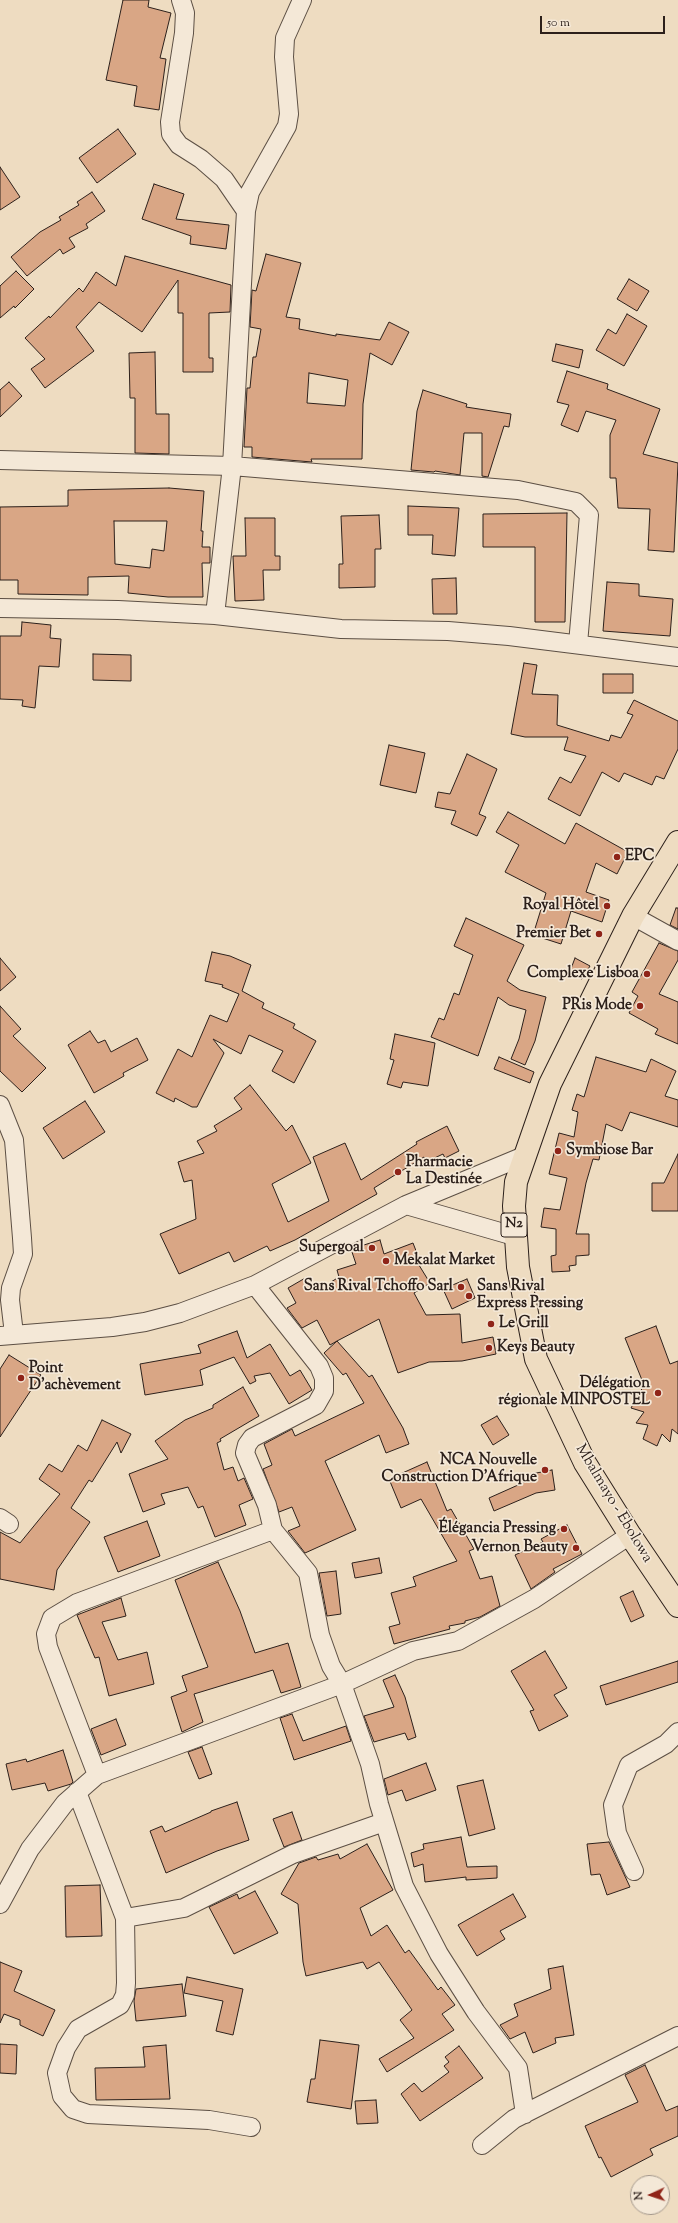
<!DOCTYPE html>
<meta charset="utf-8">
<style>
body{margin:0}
#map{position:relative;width:678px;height:2223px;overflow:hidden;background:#eedcc1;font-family:"Sorts Mill Goudy",serif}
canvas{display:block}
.north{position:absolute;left:630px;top:2175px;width:40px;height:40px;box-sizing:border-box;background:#f4e8d7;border:1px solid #a4988c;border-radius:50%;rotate:267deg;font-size:11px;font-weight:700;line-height:16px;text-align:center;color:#2c201b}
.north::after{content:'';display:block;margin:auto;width:14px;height:18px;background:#8f2418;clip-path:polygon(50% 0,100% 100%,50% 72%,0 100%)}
.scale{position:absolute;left:540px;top:16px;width:125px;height:18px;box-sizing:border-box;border:2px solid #2c201b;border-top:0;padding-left:5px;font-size:12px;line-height:14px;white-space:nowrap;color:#2c201b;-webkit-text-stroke:3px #f4e8d7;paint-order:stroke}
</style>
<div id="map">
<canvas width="678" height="2223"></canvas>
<div class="north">N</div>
<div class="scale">50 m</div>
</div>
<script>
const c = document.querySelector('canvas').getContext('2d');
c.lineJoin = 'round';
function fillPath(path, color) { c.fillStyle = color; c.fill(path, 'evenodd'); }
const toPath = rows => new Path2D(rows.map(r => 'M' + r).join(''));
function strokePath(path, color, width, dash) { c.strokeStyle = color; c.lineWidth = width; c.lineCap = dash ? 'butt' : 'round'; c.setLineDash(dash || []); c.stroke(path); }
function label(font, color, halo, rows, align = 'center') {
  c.font = font + ' "Sorts Mill Goudy",serif'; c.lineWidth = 3.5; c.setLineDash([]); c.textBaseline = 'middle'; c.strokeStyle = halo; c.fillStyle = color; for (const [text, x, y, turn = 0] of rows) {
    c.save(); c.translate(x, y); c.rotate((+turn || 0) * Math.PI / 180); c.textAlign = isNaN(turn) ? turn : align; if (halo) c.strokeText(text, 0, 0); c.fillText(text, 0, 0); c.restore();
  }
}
const building = toPath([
 [123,0,149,0,148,7,171,13,160,58,166,59,159,110,134,106,137,86,106,80,123,0],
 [118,129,136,154,97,183,79,158,118,129],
 [0,167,20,197,0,210,0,167],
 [154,184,184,194,176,219,229,225,226,249,190,244,191,236,142,219,154,184],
 [92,192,105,211,86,224,88,228,69,238,75,247,63,254,60,249,27,276,11,257,40,232,61,220,59,217,79,205,77,202,92,192],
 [266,254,301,263,286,317,300,319,299,329,336,336,336,334,380,340,389,322,409,332,392,365,370,353,363,404,362,459,311,459,312,462,252,457,252,447,244,447,247,388,250,388,253,357,256,357,261,329,250,327,252,290,256,291,266,254],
 [309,373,348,380,345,406,307,403,309,373],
 [125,256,231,285,230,312,209,313,209,358,213,358,213,372,183,372,183,313,178,313,178,280,142,332,99,302,76,327,94,351,45,388,31,369,45,359,25,338,49,316,50,318,79,288,83,292,96,272,116,286,125,256],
 [16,271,34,289,15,308,14,306,0,318,0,286,16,271],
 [629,279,649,291,637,311,617,299,629,279],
 [627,314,647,326,624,366,596,350,608,329,616,334,627,314],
 [556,344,583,350,579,368,552,361,556,344],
 [155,352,156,414,169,414,169,454,135,453,135,398,130,398,129,353,155,352],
 [567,371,608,384,607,389,660,409,643,454,678,463,674,552,648,550,650,509,618,508,616,478,610,478,610,435,616,420,586,411,578,432,561,425,569,405,557,402,567,371],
 [9,382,22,396,0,417,0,390,9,382],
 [423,390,467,404,466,407,511,414,509,427,504,426,488,477,482,476,482,433,464,433,460,475,435,471,434,472,411,470,417,411,423,390],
 [169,488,204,491,201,531,203,531,202,547,210,547,210,563,202,563,203,597,168,597,128,593,129,576,88,577,88,595,18,594,18,580,0,580,0,507,68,506,68,490,169,488],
 [114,521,167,521,164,551,152,549,150,568,115,564,114,521],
 [408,506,459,508,455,556,432,554,433,535,408,535,408,506],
 [567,513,565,622,535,622,535,547,483,547,483,514,567,513],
 [379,515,381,549,375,549,375,587,339,588,339,564,343,564,341,516,379,515],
 [245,518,275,518,275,556,280,556,280,570,263,570,264,600,235,601,233,556,246,556,245,518],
 [456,578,457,614,433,614,432,579,456,578],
 [607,582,639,584,639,596,673,599,670,636,603,631,607,582],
 [22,622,51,625,50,638,61,639,59,667,39,666,35,708,22,706,23,700,0,699,0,636,21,636,22,622],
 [93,654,131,655,131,681,93,680,93,654],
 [524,663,537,665,532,694,558,695,557,725,609,741,611,735,621,738,633,715,627,713,634,700,678,721,678,749,664,779,656,776,652,785,624,773,619,782,602,772,580,816,548,799,560,777,571,783,586,756,564,750,568,737,525,737,511,734,524,663],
 [603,674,633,674,633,693,603,693,603,674],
 [389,745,425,753,416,793,380,785,389,745],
 [467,754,497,769,479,814,486,817,477,836,451,824,456,811,435,807,438,792,450,794,467,754],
 [508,812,565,844,576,823,628,852,617,874,596,863,586,892,609,900,602,922,571,911,561,944,533,935,546,893,505,872,519,845,496,832,508,812],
 [676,908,678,908,678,929,670,925,676,908],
 [466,918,524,945,507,981,520,990,546,997,535,1041,525,1065,511,1059,519,1039,526,1010,509,1005,498,997,478,1056,431,1037,439,1018,444,1020,454,993,459,995,473,955,454,946,466,918],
 [659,943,678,951,678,960,659,994,678,1002,678,1044,655,1034,658,1029,629,1013,638,996,632,992,659,943],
 [212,952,230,956,251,965,242,991,264,1003,262,1008,295,1024,293,1028,316,1041,294,1083,272,1071,283,1051,249,1035,241,1054,213,1039,224,1053,197,1107,192,1107,175,1098,174,1102,156,1093,178,1049,192,1057,210,1015,227,1022,239,994,222,987,223,985,205,981,212,952],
 [0,958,16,977,0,991,0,958],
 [575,958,590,966,582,979,569,974,575,958],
 [0,1006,21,1029,13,1036,46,1068,22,1092,0,1071,0,1006],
 [90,1031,98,1043,105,1040,111,1052,137,1038,148,1060,123,1073,124,1076,94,1093,68,1045,90,1031],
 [395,1034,435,1043,428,1086,403,1082,401,1088,387,1084,394,1060,390,1059,395,1034],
 [499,1057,534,1072,530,1083,494,1069,499,1057],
 [596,1057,646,1072,651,1059,676,1071,665,1096,678,1100,678,1127,630,1112,622,1131,606,1124,599,1160,593,1159,586,1183,576,1234,589,1234,589,1255,576,1256,576,1265,569,1266,570,1271,552,1272,551,1256,556,1255,556,1229,541,1227,544,1208,560,1210,567,1178,549,1174,559,1133,574,1137,578,1112,572,1110,577,1094,584,1097,596,1057],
 [250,1085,286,1131,292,1125,311,1163,272,1184,288,1222,329,1201,313,1157,345,1143,361,1180,417,1144,416,1142,447,1126,459,1151,445,1158,443,1154,426,1162,424,1157,374,1188,377,1194,295,1240,270,1251,267,1246,234,1262,229,1252,179,1274,160,1234,196,1219,192,1180,184,1182,178,1162,204,1153,197,1141,217,1131,214,1126,242,1109,234,1098,250,1085],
 [85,1101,105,1132,63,1159,43,1128,85,1101],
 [678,1154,678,1211,652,1211,652,1183,664,1183,678,1154],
 [380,1240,384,1254,413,1243,418,1256,414,1257,430,1283,414,1293,426,1315,460,1314,462,1343,493,1337,496,1354,462,1361,429,1362,398,1373,379,1319,337,1341,369,1377,372,1375,403,1428,409,1444,386,1453,379,1435,325,1461,356,1530,305,1553,288,1531,300,1526,292,1507,279,1512,263,1469,272,1465,264,1444,292,1429,295,1436,364,1403,346,1373,343,1375,324,1353,337,1341,330,1345,317,1320,302,1328,287,1308,296,1303,288,1288,307,1277,315,1292,339,1277,337,1270,356,1264,351,1249,380,1240],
 [467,1279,475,1298,452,1309,443,1289,467,1279],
 [656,1326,670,1364,678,1361,678,1434,672,1429,670,1442,662,1434,657,1446,643,1439,648,1425,636,1423,644,1412,631,1408,644,1385,625,1338,656,1326],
 [237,1331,247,1358,270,1344,290,1376,300,1370,312,1390,289,1404,270,1373,254,1376,256,1381,250,1384,234,1357,200,1370,203,1385,145,1395,140,1364,201,1353,198,1345,237,1331],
 [9,1355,41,1375,0,1437,0,1369,9,1355],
 [243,1387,259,1416,220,1439,221,1441,217,1443,224,1470,233,1467,238,1481,244,1478,253,1499,239,1505,246,1525,215,1537,203,1506,198,1508,188,1487,161,1494,165,1504,143,1512,129,1474,168,1459,155,1441,185,1420,213,1408,213,1405,243,1387],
 [497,1416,509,1435,493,1445,481,1425,497,1416],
 [102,1420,131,1434,121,1453,117,1442,92,1482,89,1480,71,1508,90,1522,57,1570,54,1590,0,1579,0,1532,20,1543,60,1494,39,1479,49,1464,62,1472,78,1445,87,1451,102,1420],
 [427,1462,447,1511,451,1509,474,1549,469,1551,480,1579,492,1576,500,1606,480,1617,465,1621,465,1623,449,1626,450,1629,394,1644,389,1627,400,1624,391,1593,416,1586,413,1577,457,1561,421,1499,401,1508,389,1479,427,1462],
 [552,1470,555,1490,536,1493,494,1511,489,1498,527,1481,526,1475,552,1470],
 [147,1521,160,1556,118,1572,104,1537,147,1521],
 [567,1525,582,1554,553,1569,555,1572,531,1589,515,1555,543,1542,541,1539,567,1525],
 [379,1558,382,1573,355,1578,352,1563,379,1558],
 [218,1562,240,1611,255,1653,288,1643,301,1687,281,1693,273,1670,194,1694,203,1722,182,1732,171,1697,187,1691,182,1676,208,1667,175,1580,218,1562],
 [336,1571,341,1614,327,1616,319,1573,336,1571],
 [633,1591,644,1616,631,1622,620,1597,633,1591],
 [121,1598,126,1616,102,1622,118,1660,147,1652,154,1684,109,1696,99,1657,95,1658,77,1615,121,1598],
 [545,1651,567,1688,554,1695,568,1716,539,1731,530,1711,534,1710,511,1671,545,1651],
 [678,1661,678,1682,606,1705,600,1686,678,1661],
 [395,1675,405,1697,416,1737,408,1740,405,1733,374,1742,364,1716,394,1707,383,1680,395,1675],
 [292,1714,303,1741,346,1726,351,1741,294,1760,280,1718,292,1714],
 [116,1719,126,1745,101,1755,91,1729,116,1719],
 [202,1747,212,1774,199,1779,188,1752,202,1747],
 [63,1750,73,1782,71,1784,48,1791,45,1783,12,1790,6,1764,26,1759,27,1762,63,1750],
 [426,1763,436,1790,406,1801,402,1790,388,1795,384,1779,426,1763],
 [483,1780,495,1829,469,1836,457,1786,483,1780],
 [237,1802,249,1840,217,1851,166,1873,150,1831,162,1826,165,1832,211,1812,211,1811,237,1802],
 [292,1812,302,1840,284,1847,273,1819,292,1812],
 [461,1837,467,1867,497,1866,497,1878,466,1880,466,1877,425,1882,423,1864,414,1867,411,1853,424,1849,423,1844,461,1837],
 [609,1842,630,1887,607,1895,600,1874,591,1875,587,1844,609,1842],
 [367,1844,393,1890,360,1908,371,1936,387,1925,405,1953,409,1950,438,1990,441,1987,455,2005,442,2014,454,2030,387,2072,379,2059,414,2038,400,2020,412,2010,379,1962,367,1969,363,1962,306,1976,303,1962,298,1904,281,1894,299,1863,316,1857,318,1860,338,1854,340,1859,367,1844],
 [100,1885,102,1936,66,1937,65,1886,100,1885],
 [255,1891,278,1933,234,1954,209,1907,237,1894,239,1899,255,1891],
 [513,1894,526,1917,500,1931,505,1939,477,1956,458,1925,513,1894],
 [0,1962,22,1971,14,1991,55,2010,43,2036,20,2025,20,2020,4,2014,0,2023,0,1962],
 [563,1966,574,2035,555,2038,556,2043,533,2053,525,2032,510,2039,500,2025,518,2016,514,2004,551,1989,548,1969,563,1966],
 [187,1977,243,1989,233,2035,216,2031,223,2001,184,1993,187,1977],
 [182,1984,186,2016,136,2021,134,2001,136,1989,182,1984],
 [320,2040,359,2045,351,2109,307,2102,311,2079,315,2079,320,2040],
 [0,2044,17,2045,16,2074,0,2073,0,2044],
 [166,2045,170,2099,96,2100,95,2068,145,2067,143,2047,166,2045],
 [459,2046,483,2078,420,2121,401,2094,414,2083,422,2092,449,2072,444,2066,449,2062,445,2057,459,2046],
 [645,2065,666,2111,678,2106,678,2136,650,2149,653,2155,611,2177,601,2157,599,2158,585,2126,638,2102,625,2075,645,2065],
 [376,2100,378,2123,357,2124,355,2101,376,2100]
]);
fillPath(building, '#d9a685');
strokePath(building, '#2c201b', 1);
const minor = toPath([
 [181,0,185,13,184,33,170,122,171,134,179,145,201,159,224,179,246,211],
 [0,460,232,466,518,490,576,502,589,515,578,644],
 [0,608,118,610,215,615,341,629,448,631,509,636,678,657],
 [215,615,232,466,246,211,250,192,287,126,289,114,284,57,285,38,302,0],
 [633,916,678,941],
 [0,1105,14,1140,22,1238,23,1254,11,1288,10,1300,14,1334],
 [406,1205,514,1236],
 [255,1285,319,1366,324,1378,324,1391,316,1405,252,1438,247,1445,245,1453,267,1505,273,1530,308,1573,320,1635,331,1666,342,1684,370,1764,379,1804,404,1886,439,1954,476,2012,518,2068,525,2114],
 [0,1336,112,1327,145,1322,180,1313,255,1285,406,1205,524,1156],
 [0,1518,9,1524],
 [97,1775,48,1647,46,1634,52,1618,77,1603,273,1530],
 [77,1792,125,1918,126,1983,125,1995,120,2005,78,2029,66,2048,57,2073,62,2096,73,2109,88,2114,209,2120,251,2127],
 [634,1871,617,1833,613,1805,629,1765,666,1744,678,1732],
 [0,1904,30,1849,65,1803,97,1775,342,1684,413,1651,458,1641,534,1599,630,1535],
 [125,1918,184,1908,293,1854,384,1822],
 [482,2145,514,2119,678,2036]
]);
const trunk = toPath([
 [678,842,633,916,550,1084,516,1182,514,1206,518,1267,536,1359,585,1463,630,1535,678,1606]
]);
strokePath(minor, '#5c4f44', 20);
strokePath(trunk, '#2c201b', 24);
strokePath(minor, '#f4e8d7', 18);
strokePath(trunk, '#eedcc1', 22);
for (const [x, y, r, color] of [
 [617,857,4,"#8f2418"],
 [607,906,4,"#8f2418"],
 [599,934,4,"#8f2418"],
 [647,974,4,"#8f2418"],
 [640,1006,4,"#8f2418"],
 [558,1151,4,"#8f2418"],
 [398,1172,4,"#8f2418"],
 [372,1248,4,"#8f2418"],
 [386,1261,4,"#8f2418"],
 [461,1287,4,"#8f2418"],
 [469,1296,4,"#8f2418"],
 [491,1324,4,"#8f2418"],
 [489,1348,4,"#8f2418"],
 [21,1378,4,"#8f2418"],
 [658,1393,4,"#8f2418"],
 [545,1470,4,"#8f2418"],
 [564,1529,4,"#8f2418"],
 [576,1548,4,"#8f2418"]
]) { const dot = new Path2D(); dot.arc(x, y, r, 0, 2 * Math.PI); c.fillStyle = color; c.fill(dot); strokePath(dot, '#f4e8d7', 1.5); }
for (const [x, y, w] of [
 [514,1225,26]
]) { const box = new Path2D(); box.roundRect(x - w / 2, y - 12, w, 24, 3); c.fillStyle = '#f4e8d7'; c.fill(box); strokePath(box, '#2c201b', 1); }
label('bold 14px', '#2c201b', null, [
 ["N2",514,1225]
]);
label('bold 15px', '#2c201b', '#f4e8d7', [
 ["EPC",625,857,"left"],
 ["Royal Hôtel",599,906],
 ["Premier Bet",591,934],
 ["Complexe Lisboa",639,974],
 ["PRis Mode",632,1006],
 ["Symbiose Bar",566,1151,"left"],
 ["Pharmacie",406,1163,"left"],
 ["La Destinée",406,1180,"left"],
 ["Supergoal",364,1248],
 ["Mekalat Market",394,1261,"left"],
 ["Sans Rival Tchoffo Sarl",453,1287],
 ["Sans Rival",477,1287,"left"],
 ["Express Pressing",477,1304,"left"],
 ["Le Grill",499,1324,"left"],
 ["Keys Beauty",497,1348,"left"],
 ["Point",29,1369,"left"],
 ["D’achèvement",29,1386,"left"],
 ["Délégation",650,1384],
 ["régionale MINPOSTEL",650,1401],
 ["NCA Nouvelle",537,1461],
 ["Construction D’Afrique",537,1478],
 ["Élégancia Pressing",556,1529],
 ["Vernon Beauty",568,1548]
], 'right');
label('15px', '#2c201b', '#f4e8d7', [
 ["Mbalmayo - Ebolowa",613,1504,59]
]);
</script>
